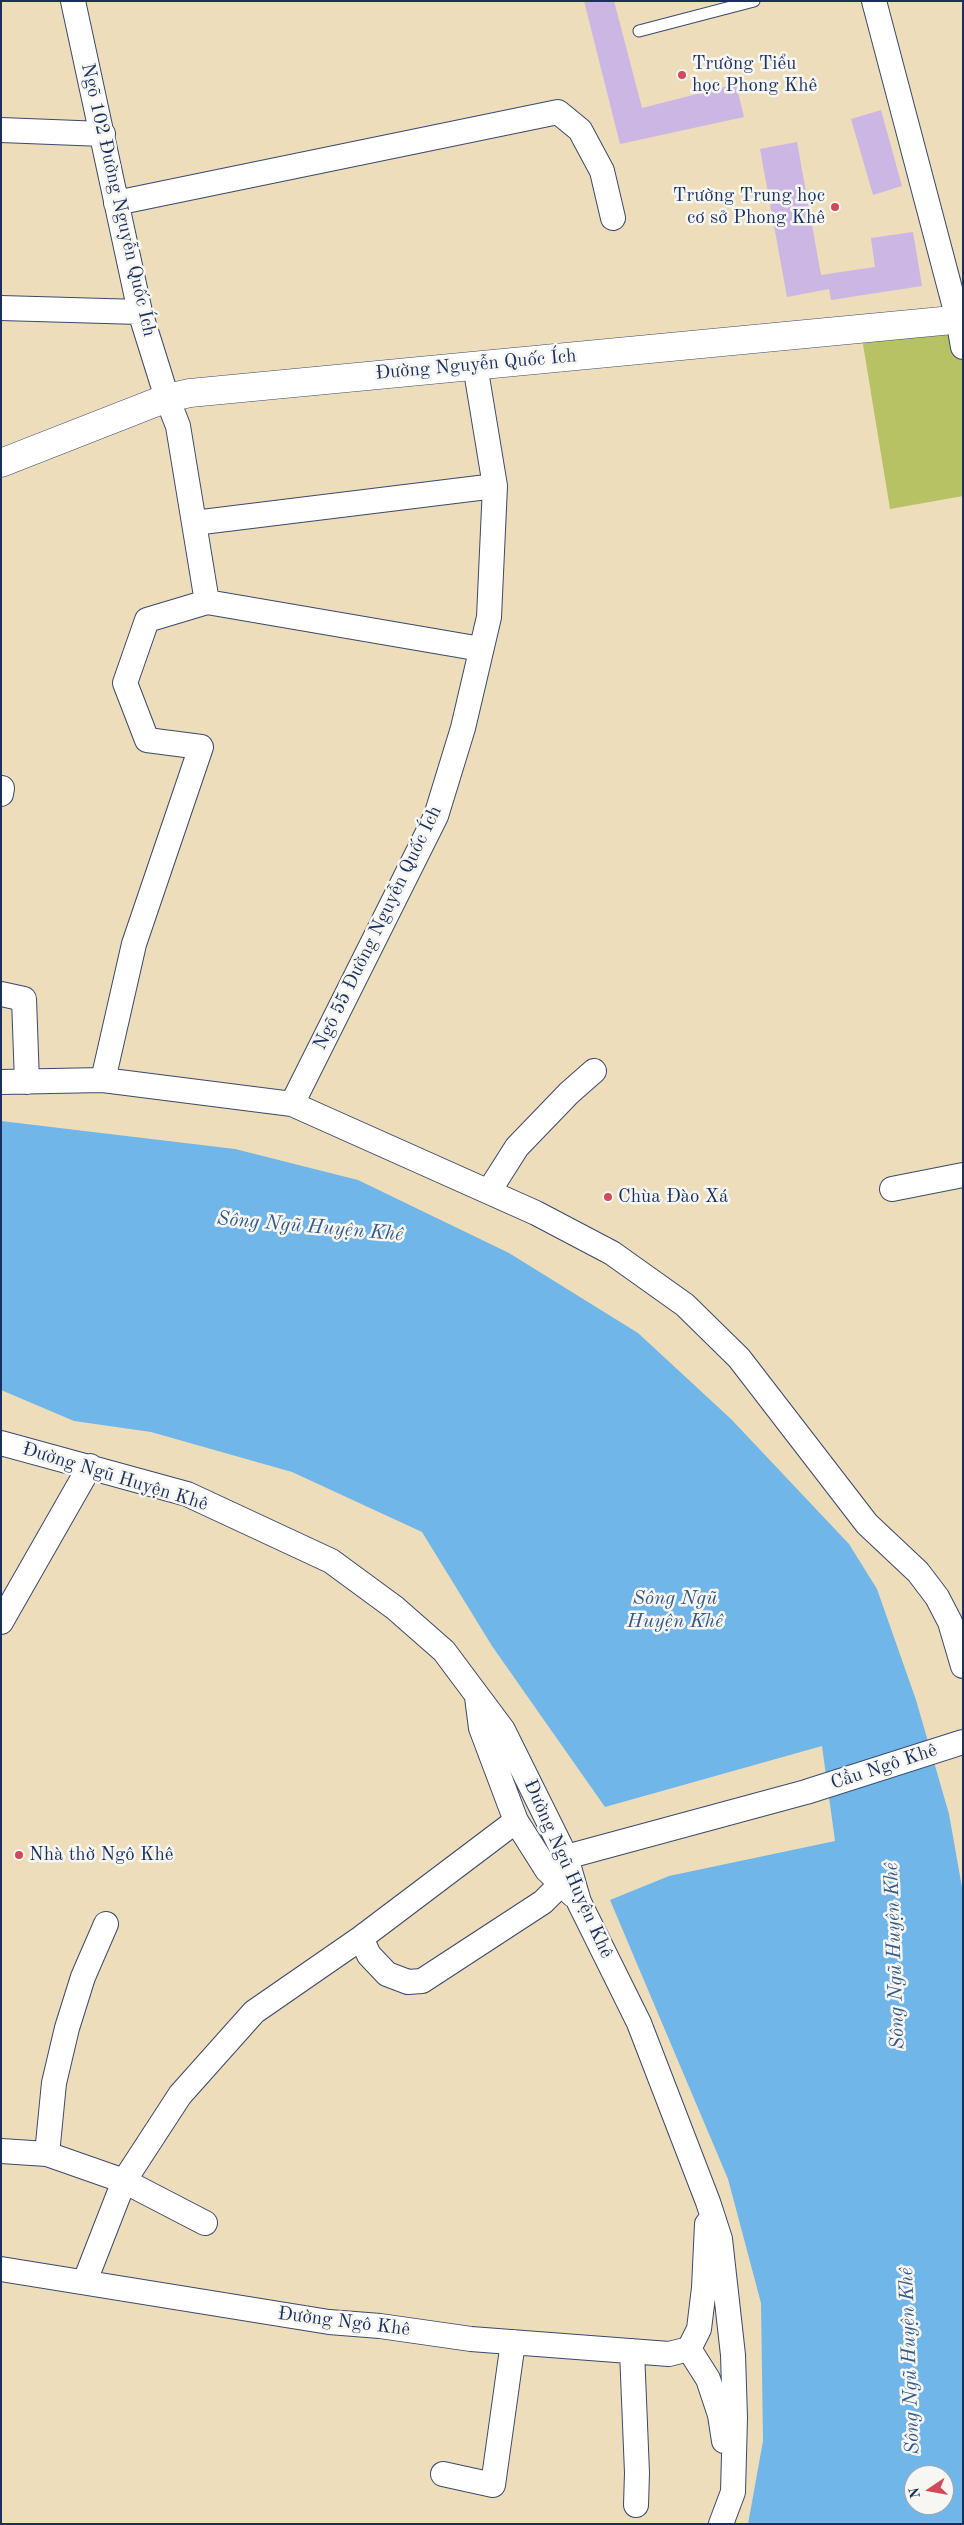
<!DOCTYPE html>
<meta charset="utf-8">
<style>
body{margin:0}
#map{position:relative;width:964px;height:2525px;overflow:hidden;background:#edddbb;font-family:"Old Standard TT",serif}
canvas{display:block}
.frame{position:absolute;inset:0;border:2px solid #1b2f5e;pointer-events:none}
.north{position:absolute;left:904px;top:2465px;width:50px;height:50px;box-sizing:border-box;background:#f6f6f2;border:1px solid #9ea6b7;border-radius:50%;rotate:258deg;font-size:14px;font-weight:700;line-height:20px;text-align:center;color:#1b2f5e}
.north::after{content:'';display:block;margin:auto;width:18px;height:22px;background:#d1495b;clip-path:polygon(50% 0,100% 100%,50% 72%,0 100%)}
</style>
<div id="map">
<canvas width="964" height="2525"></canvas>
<div class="frame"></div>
<div class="north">N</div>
</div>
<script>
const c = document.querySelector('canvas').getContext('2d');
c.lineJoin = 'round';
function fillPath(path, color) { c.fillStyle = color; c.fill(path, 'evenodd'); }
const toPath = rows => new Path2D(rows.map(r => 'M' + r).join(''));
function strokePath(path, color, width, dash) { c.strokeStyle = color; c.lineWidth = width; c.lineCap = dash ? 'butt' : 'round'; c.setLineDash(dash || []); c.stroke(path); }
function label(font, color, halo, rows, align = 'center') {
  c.font = font + ' "Old Standard TT",serif'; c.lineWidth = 5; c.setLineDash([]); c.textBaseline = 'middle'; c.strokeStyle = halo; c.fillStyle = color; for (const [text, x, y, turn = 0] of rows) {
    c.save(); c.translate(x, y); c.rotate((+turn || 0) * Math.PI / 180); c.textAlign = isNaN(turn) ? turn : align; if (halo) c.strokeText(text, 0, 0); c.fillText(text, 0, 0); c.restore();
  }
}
fillPath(toPath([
 [956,329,963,361,963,496,890,509,862,338]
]), '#b6c264');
fillPath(toPath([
 [1,1121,235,1149,358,1180,509,1253,638,1333,731,1419,849,1544,877,1589,916,1700,949,1814,963,1893,963,2524,748,2524,763,2441,761,2303,728,2179,610,1900,669,1876,835,1841,822,1746,605,1807,492,1646,422,1532,292,1472,151,1432,74,1421,1,1390],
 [914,2475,944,2475,944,2505,914,2505]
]), '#71b6e8');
fillPath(toPath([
 [584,1,614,1,642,108,736,84,744,117,620,144],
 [881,110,902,186,873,195,851,119],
 [797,142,821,275,875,267,871,238,913,232,922,286,831,300,829,289,787,297,760,149]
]), '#ccb6e3');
const lane = toPath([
 [639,31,754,1]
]);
const street = toPath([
 [73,1,140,312,167,398,178,426,207,602,147,620,125,683,147,740,201,747,134,944,103,1080],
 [874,1,958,319,963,347],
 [1,130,103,134],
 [116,203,558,112,580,130,602,171,613,218],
 [1,308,140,312],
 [194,523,495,486],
 [207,602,481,649],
 [1,794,2,788],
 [1,994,24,999,27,1082],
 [1,1082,103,1080,292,1104,536,1213,612,1253,685,1305,739,1358,867,1524,918,1572,937,1597,950,1622,963,1666],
 [292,1104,436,816,463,728,489,617,495,486,475,365],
 [892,1189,963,1175],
 [489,1191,517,1147,569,1093,594,1071],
 [1,1443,187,1494,331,1561,395,1608,444,1651,503,1730,566,1857,579,1902,639,2023,708,2202,720,2239,733,2355,735,2418,733,2492,721,2524],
 [1,1622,90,1466],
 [477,1697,481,1728,516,1821,547,1870,573,1895],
 [566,1857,806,1792,963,1742],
 [361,1938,369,1955,387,1974,408,1982,422,1981,543,1902,562,1883],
 [1,2151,47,2154,124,2181,205,2223],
 [47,2154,54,2083,67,2028,83,1977,106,1924],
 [1,2269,329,2322,380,2326,471,2339,669,2354,689,2349,708,2379,720,2415,724,2441],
 [85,2281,124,2181,180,2095,254,2012,361,1938,516,1821],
 [689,2349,699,2329,704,2288,707,2224],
 [632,2351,637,2473,636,2505],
 [443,2474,493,2485,513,2342]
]);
const secondary = toPath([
 [1,463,167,398,190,393,963,319]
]);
strokePath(lane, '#3a496c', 13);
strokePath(street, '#3a496c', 26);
strokePath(secondary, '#3a496c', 29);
strokePath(lane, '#fff', 11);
strokePath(street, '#fff', 24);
strokePath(secondary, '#fff', 28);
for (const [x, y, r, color] of [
 [682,75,5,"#d1495b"],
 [835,207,5,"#d1495b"],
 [608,1197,5,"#d1495b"],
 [19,1855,5,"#d1495b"]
]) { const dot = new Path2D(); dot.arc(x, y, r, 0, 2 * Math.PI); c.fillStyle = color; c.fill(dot); strokePath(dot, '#f6f6f2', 2); }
label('19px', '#1b2f5e', '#f6f6f2', [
 ["Trường Tiểu",692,64],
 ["học Phong Khê",692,86],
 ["Trường Trung học",825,196,"right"],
 ["cơ sở Phong Khê",825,218,"right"],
 ["Chùa Đào Xá",618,1197],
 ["Nhà thờ Ngô Khê",29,1855]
], 'left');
label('19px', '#1b2f5e', '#f6f6f2', [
 ["Ngõ 102 Đường Nguyễn Quốc Ích",118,200,77],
 ["Đường Nguyễn Quốc Ích",476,365,-5],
 ["Ngõ 55 Đường Nguyễn Quốc Ích",378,928,-64],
 ["Đường Ngũ Huyện Khê",115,1477,17],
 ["Cầu Ngô Khê",884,1767,-18],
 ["Đường Ngũ Huyện Khê",568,1869,66],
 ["Đường Ngô Khê",344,2322,7]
]);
label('italic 20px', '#355887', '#f6f6f2', [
 ["Sông Ngũ Huyện Khê",310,1227,5],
 ["Sông Ngũ",675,1599],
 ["Huyện Khê",675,1622],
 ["Sông Ngũ Huyện Khê",895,1956,-92],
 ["Sông Ngũ Huyện Khê",910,2361,-92]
]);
</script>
